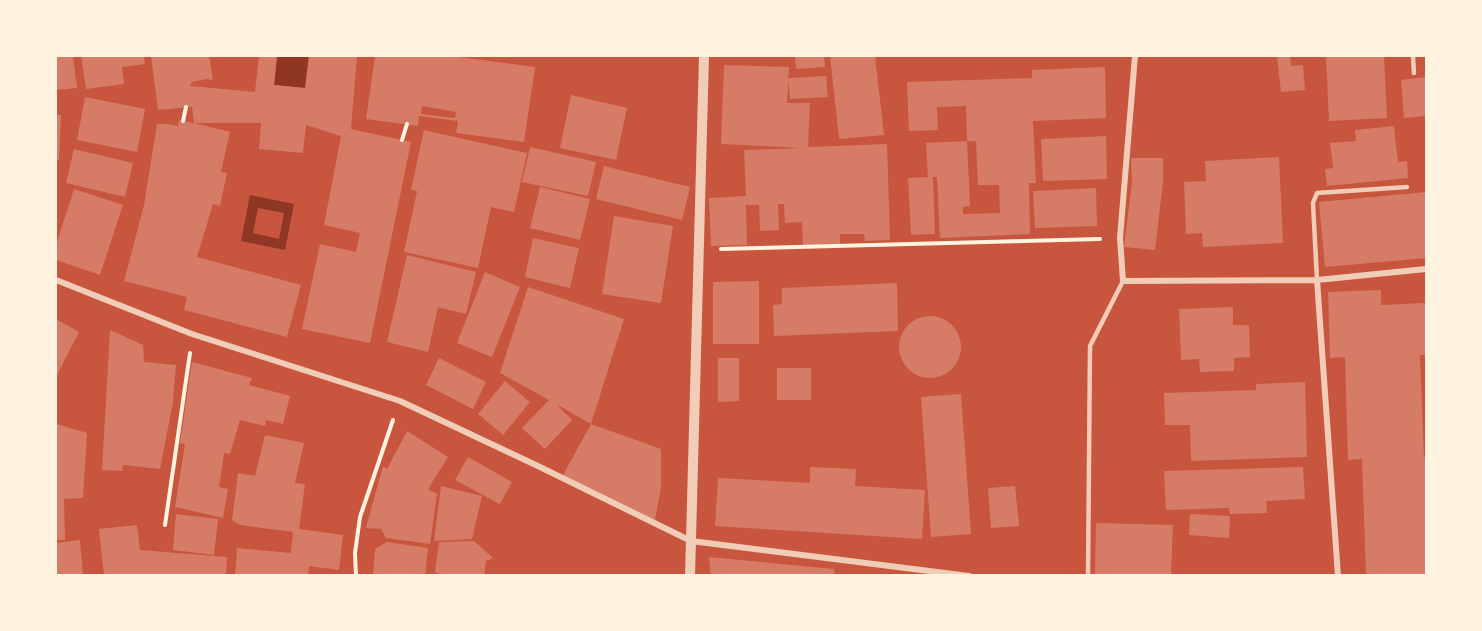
<!DOCTYPE html>
<style>
body{margin:0}
#map{position:relative;width:1482px;height:631px;overflow:hidden;background:#c8553d;font-family:"Sofia Sans Condensed",sans-serif}
canvas{display:block}
.frame{position:absolute;inset:0;border:57px solid #fff3e0;pointer-events:none}
</style>
<div id="map">
<canvas width="1482" height="631"></canvas>
<div class="frame"></div>
</div>
<script>
const c = document.querySelector('canvas').getContext('2d');
c.lineJoin = 'round';
function fillPath(path, color) { c.fillStyle = color; c.fill(path, 'evenodd'); }
const toPath = rows => new Path2D(rows.map(r => 'M' + r).join(''));
function strokePath(path, color, width, dash) { c.strokeStyle = color; c.lineWidth = width; c.lineCap = dash ? 'butt' : 'round'; c.setLineDash(dash || []); c.stroke(path); }
fillPath(toPath([
 [277,56,309,56,305,88,274,85],
 [250,195,294,204,285,250,241,241],
 [258,208,284,213,279,239,253,233]
]), '#8f3625');
fillPath(toPath([
 [56,56,73,56,77,88,56,90],
 [81,56,144,56,145,64,122,67,124,84,86,89],
 [151,56,209,56,213,80,206,79,192,82,190,86,255,92,259,56,277,56,274,85,305,88,309,56,357,56,351,129,411,142,370,343,302,329,320,244,356,252,360,233,324,225,341,136,306,125,303,153,259,149,261,123,194,123,230,132,221,172,227,173,220,206,213,204,197,257,301,285,287,337,184,310,187,297,124,281,144,205,157,124,168,124,178,126,179,120,194,123,192,107,158,110],
 [375,56,451,56,535,67,524,142,456,133,458,121,419,116,418,126,366,119],
 [422,106,456,112,455,118,421,114],
 [795,56,824,56,825,67,796,69],
 [830,56,875,56,884,135,839,139],
 [1277,56,1290,56,1291,66,1303,65,1305,90,1281,92],
 [1326,56,1384,56,1387,118,1329,121],
 [724,65,789,67,787,103,810,103,808,147,887,144,890,240,865,241,864,234,840,234,840,244,803,246,802,222,785,223,784,204,778,204,779,230,760,231,759,205,746,205,747,245,711,246,709,198,746,196,744,150,802,148,721,144],
 [1105,67,1106,118,1033,121,1036,183,1029,183,1030,234,940,238,937,177,933,177,935,234,911,235,908,178,928,177,926,143,967,141,970,206,963,207,963,214,1000,213,999,185,978,185,976,141,967,141,966,106,937,107,938,130,909,131,907,82,1032,78,1032,70],
 [826,76,828,97,790,99,788,78],
 [1426,77,1426,116,1404,118,1401,80],
 [571,95,627,108,616,160,560,148],
 [85,97,145,109,137,152,77,140],
 [56,115,61,115,59,160,56,160],
 [1394,126,1398,162,1407,161,1408,178,1327,186,1325,169,1333,168,1330,143,1356,141,1355,130],
 [424,130,527,153,514,212,491,207,478,268,404,252,417,191,411,190],
 [1106,136,1107,179,1043,181,1041,139],
 [530,147,596,162,588,196,522,182],
 [74,149,133,163,125,197,66,183],
 [1279,157,1283,243,1203,247,1202,233,1186,234,1184,182,1206,181,1205,161],
 [1131,158,1163,158,1163,182,1155,250,1124,247,1132,182],
 [604,166,690,187,682,220,596,199],
 [540,187,590,199,580,240,530,228],
 [1096,188,1097,226,1035,228,1033,191],
 [74,189,123,205,100,275,56,260,56,245],
 [1426,192,1426,258,1325,267,1319,202],
 [614,216,673,226,661,303,602,294],
 [533,238,579,248,570,288,525,277],
 [407,255,476,272,466,314,438,307,428,352,387,342],
 [485,272,520,287,492,357,457,343],
 [759,281,759,344,713,344,713,282],
 [897,283,898,331,774,336,773,305,782,304,782,288],
 [528,287,624,319,591,424,556,404,572,420,545,449,522,428,549,400,500,373],
 [1381,290,1381,305,1426,303,1426,355,1420,355,1424,457,1426,457,1426,576,1366,576,1362,459,1348,460,1345,357,1330,358,1328,292],
 [1233,307,1233,325,1249,325,1250,357,1234,358,1234,371,1200,372,1199,359,1181,360,1179,309],
 '899 347a31 31 0 1 1 62 0a31 31 0 1 1-62 0Z',
 [56,319,79,332,56,377],
 [110,330,143,345,144,362,176,365,173,402,160,469,123,465,122,471,102,470],
 [439,358,486,382,473,409,426,385],
 [718,358,739,358,739,401,718,402],
 [192,362,252,378,249,385,290,396,283,424,266,420,265,426,240,420,230,454,224,453,219,487,228,489,223,518,175,507,185,444,180,443],
 [777,368,811,368,811,400,777,400],
 [505,381,530,402,503,435,478,414],
 [1305,382,1307,457,1191,461,1190,425,1165,425,1164,393,1256,390,1256,384],
 [961,394,971,534,931,537,921,397],
 [56,424,87,433,83,498,64,499,65,540,56,540],
 [591,424,661,449,661,488,654,524,562,477],
 [407,431,448,457,428,489,437,494,430,544,386,538,381,529,366,528,383,466,387,469],
 [265,435,304,443,295,483,305,484,299,529,343,535,339,570,309,566,308,576,235,576,237,548,291,553,293,532,240,525,232,520,238,473,255,476],
 [468,457,512,482,500,504,455,480],
 [810,467,856,469,855,486,925,490,922,539,715,526,718,478,810,483],
 [1303,467,1305,499,1266,501,1267,513,1230,514,1229,508,1166,510,1164,471],
 [441,486,482,496,472,539,434,541],
 [1015,486,1019,526,991,528,988,488],
 [176,514,218,519,214,555,173,550],
 [1190,514,1230,516,1229,538,1189,535],
 [1096,523,1173,525,1171,576,1095,576],
 [137,525,140,550,227,557,226,576,104,576,99,529],
 [80,540,83,576,56,576,56,543],
 [474,541,493,558,486,561,484,576,444,576,435,572,439,542],
 [387,542,428,548,425,576,373,576,375,549],
 [709,557,834,569,835,576,711,576]
]), '#d67c66');
strokePath(toPath([
 [183,121,186,107],
 [402,140,407,124],
 [721,249,1100,239],
 [165,525,190,353],
 [356,576,355,553,360,517,393,420]
]), '#fff3e0', 4);
strokePath(toPath([
 [1413,56,1414,73],
 [1317,280,1313,203,1317,193,1407,187],
 [1088,576,1090,346,1123,281]
]), '#f1ccb7', 4.5);
strokePath(toPath([
 [1135,56,1120,238,1123,281,1317,280,1426,269],
 [56,280,192,334,400,401,540,467,691,541,969,576],
 [1317,280,1338,576]
]), '#f1ccb7', 6);
strokePath(toPath([
 [690,576,704,56]
]), '#f1ccb7', 10);
</script>
